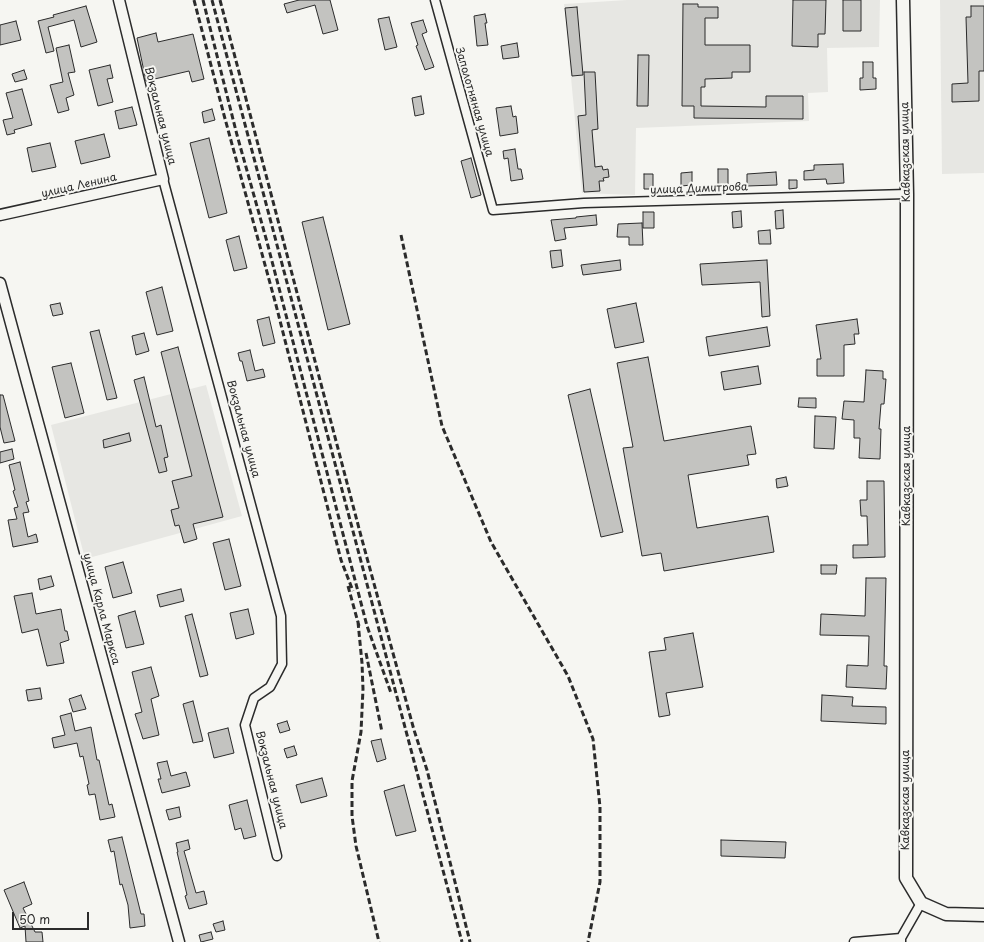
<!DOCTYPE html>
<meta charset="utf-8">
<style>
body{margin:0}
#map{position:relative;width:984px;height:942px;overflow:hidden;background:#f6f6f2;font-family:"Playpen Sans",sans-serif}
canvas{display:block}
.scale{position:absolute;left:12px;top:912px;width:77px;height:18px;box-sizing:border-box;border:2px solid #2b2b2b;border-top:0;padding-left:5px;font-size:12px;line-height:14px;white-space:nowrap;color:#2b2b2b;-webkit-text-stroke:3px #f6f6f2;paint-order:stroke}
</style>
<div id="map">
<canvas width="984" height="942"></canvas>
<div class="scale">50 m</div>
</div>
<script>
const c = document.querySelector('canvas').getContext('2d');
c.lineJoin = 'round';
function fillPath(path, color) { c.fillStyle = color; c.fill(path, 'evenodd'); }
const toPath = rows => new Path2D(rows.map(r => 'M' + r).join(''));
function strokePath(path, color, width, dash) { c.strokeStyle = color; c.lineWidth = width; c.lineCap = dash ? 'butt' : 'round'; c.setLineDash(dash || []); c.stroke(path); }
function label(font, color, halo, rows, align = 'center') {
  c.font = font + ' "Playpen Sans",sans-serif'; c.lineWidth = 4; c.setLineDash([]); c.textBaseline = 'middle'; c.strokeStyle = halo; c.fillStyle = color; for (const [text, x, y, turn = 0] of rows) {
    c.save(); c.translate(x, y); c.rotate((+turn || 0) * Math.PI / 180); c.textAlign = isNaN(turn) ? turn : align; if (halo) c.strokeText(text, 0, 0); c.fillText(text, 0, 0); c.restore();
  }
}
fillPath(toPath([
 [627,0,880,0,879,47,827,48,828,92,808,93,809,121,636,128,635,195,582,193,564,4],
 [940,0,984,0,984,173,942,174],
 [206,385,242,516,85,559,51,425]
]), '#e7e7e3');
const building = toPath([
 [299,0,330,0,338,30,323,34,315,5,287,13,284,4,299,0],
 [793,0,826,0,825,34,818,34,818,47,792,46,793,0],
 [843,0,861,0,861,31,843,31,843,0],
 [683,4,698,4,698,7,718,7,718,18,705,18,705,45,750,45,750,72,732,72,732,78,705,79,705,87,701,87,701,106,766,107,766,96,803,96,803,119,694,118,694,106,682,106,683,4],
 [86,6,97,42,81,47,74,20,48,27,54,51,46,53,38,21,54,17,53,15,86,6],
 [971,6,984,6,984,71,979,71,979,101,952,102,952,84,968,83,966,17,971,17,971,6],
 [577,7,583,75,572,76,565,8,577,7],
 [485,14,487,23,485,23,488,45,477,46,474,16,485,14],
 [389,17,397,47,385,50,378,19,389,17],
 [423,20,427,32,422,34,434,67,425,70,416,46,418,45,411,23,423,20],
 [16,21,21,40,0,45,0,25,16,21],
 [156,33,158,42,193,34,204,79,192,82,189,71,146,81,137,38,156,33],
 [517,43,519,57,503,59,501,46,517,43],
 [69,45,75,72,68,73,74,95,66,98,69,110,58,113,50,85,63,82,56,48,69,45],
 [638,55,649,55,648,106,637,106,638,55],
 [863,62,873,62,873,78,876,78,876,89,860,90,860,78,863,78,863,62],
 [110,65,113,78,107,79,113,102,98,106,89,70,110,65],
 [24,70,27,79,15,82,12,74,24,70],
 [584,72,595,72,598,129,592,130,595,167,602,166,603,170,608,169,609,177,603,178,604,181,599,181,600,191,584,192,578,116,586,115,584,72],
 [22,89,32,125,14,130,15,133,7,135,3,120,13,118,6,93,22,89],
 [421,96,424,114,415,116,412,98,421,96],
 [511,106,513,117,516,116,518,133,500,136,496,108,511,106],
 [132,107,137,125,119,129,115,111,132,107],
 [212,109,215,120,204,123,202,112,212,109],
 [104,134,110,157,81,164,75,141,104,134],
 [209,138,227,213,209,218,190,143,209,138],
 [50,143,56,167,32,172,27,148,50,143],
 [515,149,518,169,521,169,523,179,511,181,508,158,504,159,503,151,515,149],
 [471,158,481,195,471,198,461,161,471,158],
 [843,164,844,183,827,184,826,179,804,180,804,171,814,170,814,165,843,164],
 [718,169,728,169,728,186,718,186,718,169],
 [692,172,692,185,681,186,681,173,692,172],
 [776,172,777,185,747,186,747,174,776,172],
 [644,174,653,174,653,189,644,189,644,174],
 [789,180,797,180,797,188,789,189,789,180],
 [783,210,784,228,776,229,775,211,783,210],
 [741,211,742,227,733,228,732,212,741,211],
 [643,212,654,212,654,228,643,228,643,212],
 [596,215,597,225,564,228,566,239,555,241,551,220,576,218,576,217,596,215],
 [323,217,350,324,328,330,302,222,323,217],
 [642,223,643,245,629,245,629,237,617,237,618,224,642,223],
 [770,230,771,244,759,244,758,231,770,230],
 [239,236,247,268,234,271,226,240,239,236],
 [561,250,563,266,552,268,550,251,561,250],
 [620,260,621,270,583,275,581,265,620,260],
 [767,260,770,316,762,317,760,282,702,285,700,264,767,260],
 [162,287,173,331,157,335,146,292,162,287],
 [60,303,63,314,53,316,50,305,60,303],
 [636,303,644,342,615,348,607,309,636,303],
 [269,317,275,343,263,346,257,320,269,317],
 [857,319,859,334,854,334,855,344,844,345,844,376,817,376,817,359,821,359,816,325,857,319],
 [767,327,770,346,709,356,706,337,767,327],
 [99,330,117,398,107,400,90,332,99,330],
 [144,333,149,351,136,355,132,336,144,333],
 [178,347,223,517,193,524,197,539,184,543,179,525,175,526,171,510,179,508,172,481,192,476,161,352,178,347],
 [250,350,255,371,263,369,265,377,247,381,242,361,240,361,238,353,250,350],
 [648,357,664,441,751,426,756,454,747,455,749,465,688,475,697,528,768,516,774,552,664,571,661,553,642,556,623,448,633,447,617,363,648,357],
 [71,363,84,413,65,418,52,367,71,363],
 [758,366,761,384,724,390,721,372,758,366],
 [866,370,883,371,883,379,886,379,884,404,881,404,879,429,881,429,880,459,859,458,860,438,854,438,854,420,842,419,844,401,864,402,866,370],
 [144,377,156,427,161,425,168,457,164,458,167,471,159,473,134,380,144,377],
 [590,389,623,532,601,537,568,395,590,389],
 [0,395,3,395,15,441,4,443,0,427,0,395],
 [799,398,816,398,816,408,798,407,799,398],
 [815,416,836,417,834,449,814,448,815,416],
 [129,433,131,441,104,448,103,440,129,433],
 [12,449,14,459,0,463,0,452,12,449],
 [20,462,29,501,26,502,29,512,23,513,28,537,36,534,38,542,13,547,8,520,17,519,14,508,18,507,13,491,15,490,9,465,20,462],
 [786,477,788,486,777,488,776,479,786,477],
 [867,481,884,481,885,557,853,558,853,545,868,545,867,516,861,516,860,500,867,500,867,481],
 [229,539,241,586,225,590,213,543,229,539],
 [123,562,132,593,113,598,105,567,123,562],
 [821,565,837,565,836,574,821,574,821,565],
 [51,576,54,586,40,590,38,579,51,576],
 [866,578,886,578,884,666,887,666,886,689,846,687,847,665,868,666,869,636,820,635,821,614,865,616,866,578],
 [181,589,184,601,160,607,157,595,181,589],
 [32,593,36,614,61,609,65,631,67,631,69,640,60,643,64,663,47,666,38,629,22,633,14,596,32,593],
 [248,609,254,634,236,639,230,613,248,609],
 [135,611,144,644,126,648,118,616,135,611],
 [192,614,208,675,200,677,185,616,192,614],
 [693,633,703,687,666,693,670,715,659,717,649,652,666,650,664,638,693,633],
 [151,667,159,696,151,699,159,735,143,739,135,714,142,712,132,672,151,667],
 [40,688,42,699,28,701,26,690,40,688],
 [81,695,86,709,73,712,69,699,81,695],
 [822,695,853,697,852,706,886,707,886,724,821,721,822,695],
 [193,701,203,741,193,743,183,704,193,701],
 [71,713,75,731,91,727,97,760,99,760,109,805,112,804,115,817,100,820,95,794,89,795,87,785,89,784,83,756,80,757,77,743,54,748,52,738,65,735,60,716,71,713],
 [287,721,290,730,280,733,277,724,287,721],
 [228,728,234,753,214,758,208,733,228,728],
 [381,739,386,759,377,762,371,741,381,739],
 [294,746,297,755,287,758,284,749,294,746],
 [167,761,171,776,186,772,190,786,162,793,158,779,161,779,157,763,167,761],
 [322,778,327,796,301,803,296,785,322,778],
 [404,785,416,831,396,836,384,791,404,785],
 [247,800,256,836,244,839,241,828,235,830,229,805,247,800],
 [179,807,181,817,169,820,166,810,179,807],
 [122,837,141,914,144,914,145,926,130,928,128,905,122,884,120,885,114,851,111,852,108,840,122,837],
 [188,840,190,849,184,851,196,893,204,891,207,904,189,909,185,896,187,895,177,852,178,852,176,843,188,840],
 [721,840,786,842,785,858,721,856,721,840],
 [24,882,32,904,23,908,35,932,42,932,43,942,26,942,25,926,20,928,4,890,24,882],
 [223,921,225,930,216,932,213,924,223,921],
 [211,932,213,939,201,942,199,935,211,932]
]);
fillPath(building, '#c3c3c0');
strokePath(building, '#2b2b2b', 1);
const minor = toPath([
 [435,0,493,210,584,203,907,194],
 [163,179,281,616,282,664,270,687,254,698,245,725,277,856],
 [854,942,901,938],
 [901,942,901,938,921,903]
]);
const tertiary = toPath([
 [0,215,163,179,119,0],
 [0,283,179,942]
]);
const secondary = toPath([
 [903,0,907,194,906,878,921,903,946,914,984,915]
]);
strokePath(minor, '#2b2b2b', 11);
strokePath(tertiary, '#2b2b2b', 13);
strokePath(secondary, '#2b2b2b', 15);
strokePath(minor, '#f6f6f2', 8);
strokePath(tertiary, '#f6f6f2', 10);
strokePath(secondary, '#f6f6f2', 12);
strokePath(toPath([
 [194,0,224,115,276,305,341,560,353,591],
 [203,0,237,135,267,242,367,626,391,693],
 [212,0,462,942],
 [220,0,361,536,414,730,427,770,470,942],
 [401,235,442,426,491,542,568,676,593,739,600,807,600,882,588,942],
 [348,586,359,626],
 [358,622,362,663,363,689,361,732,352,781,352,816,356,846,379,942],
 [366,653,382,732]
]), '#2b2b2b', 3, [6, 3]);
label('11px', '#2b2b2b', '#f6f6f2', [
 ["Заполотняная улица",474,102,74],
 ["Вокзальная улица",160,116,76],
 ["Кавказская улица",906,152,-91],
 ["улица Ленина",79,186,-13],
 ["улица Димитрова",699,189,-2],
 ["Вокзальная улица",243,429,75],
 ["Кавказская улица",907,476,-90],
 ["улица Карла Маркса",101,609,75],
 ["Вокзальная улица",271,780,76],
 ["Кавказская улица",906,800,-90]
]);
</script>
